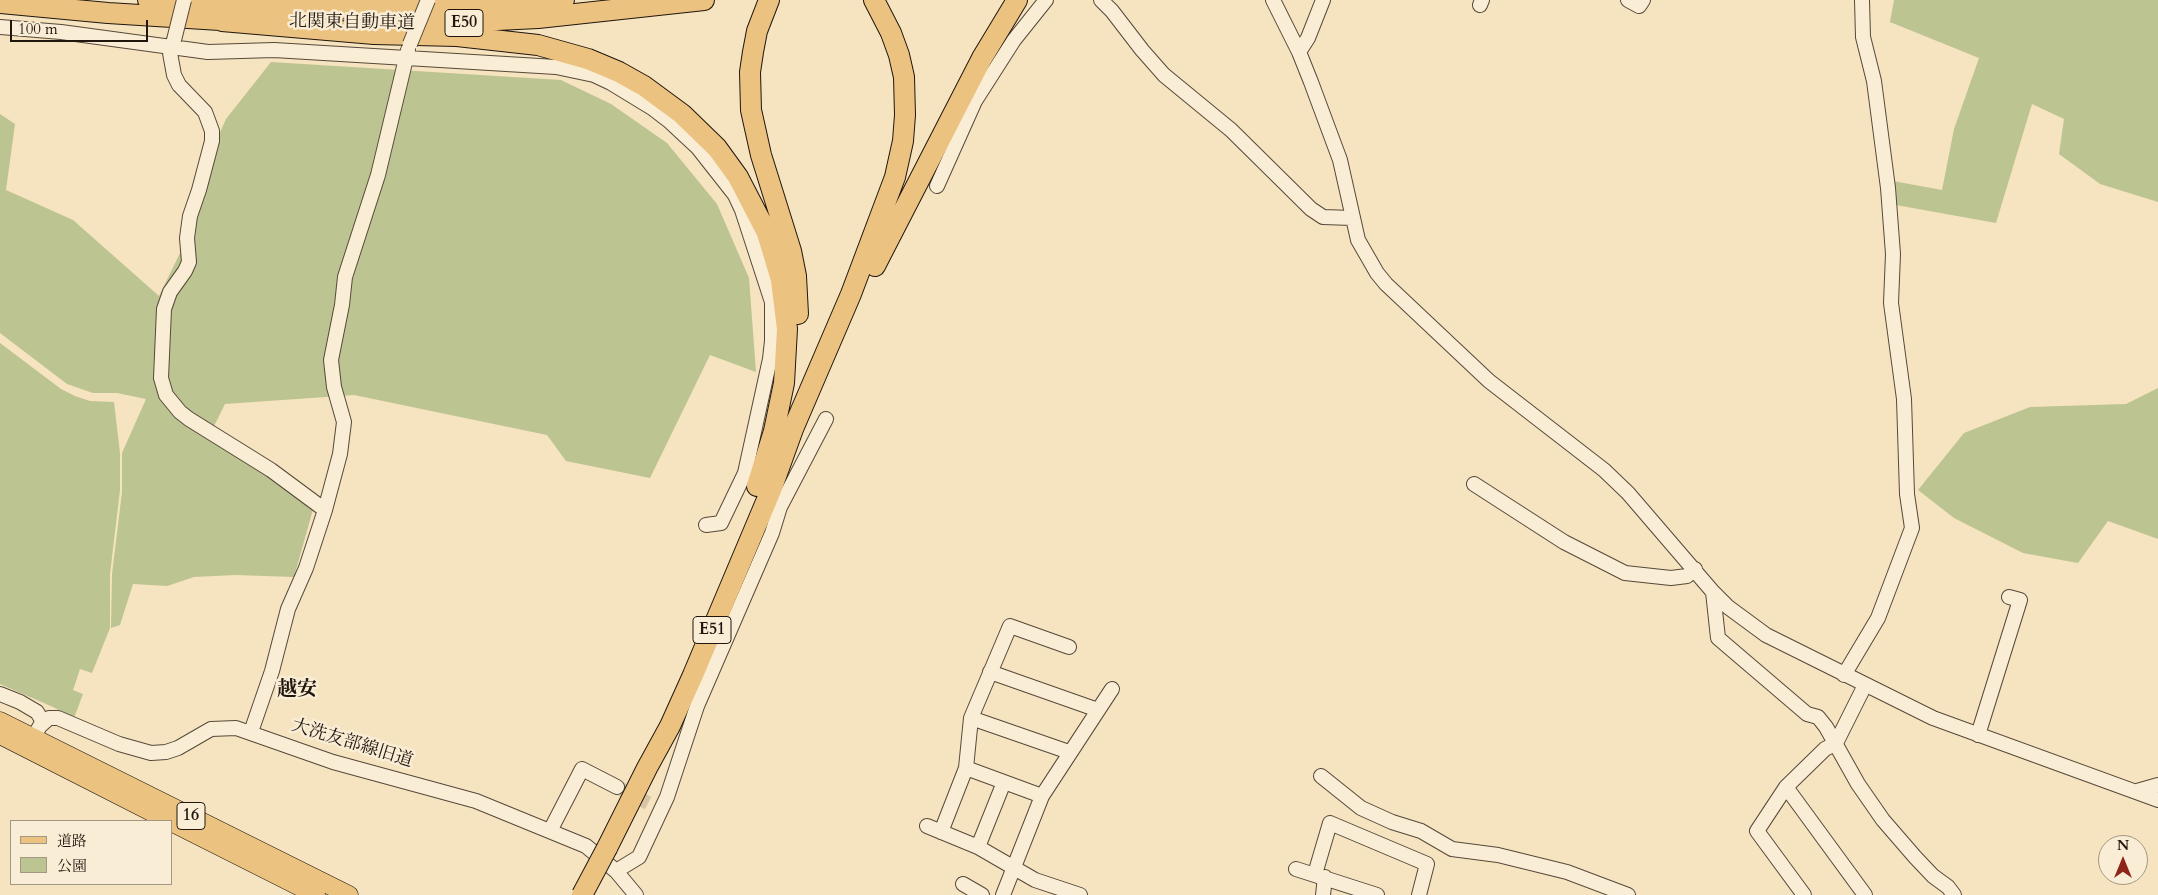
<!DOCTYPE html>
<meta charset="utf-8">
<style>
body{margin:0}
#map{position:relative;width:2158px;height:895px;overflow:hidden;background:#f6e3bf;font-family:Cardo,"Noto Serif JP",serif}
canvas{display:block}
.legend{position:absolute;left:10px;top:820px;width:162px;height:65px;box-sizing:border-box;background:#f9edd5;border:1px solid #a29785;margin:0;padding:6px 9px;list-style:none;font-size:15px;color:#20160e}
.legend li{display:flex;align-items:center;gap:10px;height:25px}
.legend b{width:25px;border:1px solid #a29785}
.north{position:absolute;left:2098px;top:835px;width:50px;height:50px;box-sizing:border-box;background:#f9edd5;border:1px solid #a29785;border-radius:50%;rotate:0deg;font-size:14px;font-weight:700;line-height:20px;text-align:center;color:#20160e}
.north::after{content:'';display:block;margin:auto;width:18px;height:22px;background:#8f2418;clip-path:polygon(50% 0,100% 100%,50% 72%,0 100%)}
.scale{position:absolute;left:10px;top:20px;width:138px;height:22px;box-sizing:border-box;border:2px solid #20160e;border-top:0;padding-left:6px;font-size:15px;line-height:18px;white-space:nowrap;color:#20160e;-webkit-text-stroke:4px #f9edd5;paint-order:stroke}
</style>
<div id="map">
<canvas width="2158" height="895"></canvas>
<ul class="legend">
<li><b style="height:6px;background:#ebc280"></b>道路</li>
<li><b style="height:14px;background:#bcc492"></b>公園</li>
</ul>
<div class="north">N</div>
<div class="scale">100 m</div>
</div>
<script>
const c = document.querySelector('canvas').getContext('2d');
c.lineJoin = 'round';
function fillPath(path, color) { c.fillStyle = color; c.fill(path, 'evenodd'); }
const toPath = rows => new Path2D(rows.map(r => 'M' + r).join(''));
function strokePath(path, color, width, dash) { c.strokeStyle = color; c.lineWidth = width; c.lineCap = dash ? 'butt' : 'round'; c.setLineDash(dash || []); c.stroke(path); }
function label(font, color, halo, rows, align = 'center') {
  c.font = font + ' Cardo,"Noto Serif JP",serif'; c.lineWidth = 5; c.setLineDash([]); c.textBaseline = 'middle'; c.strokeStyle = halo; c.fillStyle = color; for (const [text, x, y, turn = 0] of rows) {
    c.save(); c.translate(x, y); c.rotate((+turn || 0) * Math.PI / 180); c.textAlign = isNaN(turn) ? turn : align; if (halo) c.strokeText(text, 0, 0); c.fillText(text, 0, 0); c.restore();
  }
}
fillPath(toPath([
 [1894,0,2158,0,2158,202,2100,184,2059,154,2064,119,2032,104,1996,223,1896,205,1893,181,1942,190,1954,129,1979,58,1890,22],
 [271,62,561,80,611,104,667,143,717,204,749,278,756,372,710,355,650,478,566,461,547,435,354,395,225,404,211,432,314,506,294,577,236,575,194,577,167,586,133,584,120,625,111,628,112,574,122,492,122,453,146,399,117,393,93,393,67,384,0,333,0,114,15,124,6,190,73,220,159,296,184,245,188,205,226,119],
 [0,343,61,389,75,396,90,401,114,402,120,453,120,490,110,574,110,628,92,673,80,669,73,690,83,694,74,718,53,707,0,684],
 [2158,388,2158,539,2108,521,2078,563,2023,553,1954,518,1918,490,1964,433,2030,407,2126,404]
]), '#bcc492');
strokePath(toPath([
 [617,787,650,804]
]), '#d6c4a4', 14, [14, 7]);
const minor = toPath([
 [1101,0,1112,11,1142,50,1164,75,1231,130,1311,209,1323,217,1352,218],
 [1273,0,1299,52,1311,82,1340,160,1358,240,1377,273,1386,284,1489,381,1604,470,1628,493,1713,592,1728,607,1766,635,1933,718,2158,800],
 [1628,0,1639,6,1643,0],
 [1480,5,1482,0],
 [0,27,61,32,208,52,274,50,556,67,594,75,611,83,652,108,669,121,698,148,735,195,742,210,772,302,772,341,770,359,745,473,721,523,706,525],
 [174,40,170,53,174,75,179,85,205,112,212,131,212,141,199,190,190,216,187,238,189,262,185,271,170,292,164,309,161,378,166,395,180,412,189,419,271,470,325,510],
 [1299,52,1308,38,1323,0],
 [937,186,975,101,1014,40,1046,0],
 [1474,484,1564,542,1625,573,1671,578,1687,576,1695,569],
 [1713,592,1718,638,1807,714,1818,717,1826,727,1858,784,1883,820,1915,857,1933,876,1948,887,1954,895],
 [990,672,1098,710],
 [1844,675,1878,618,1912,528,1907,494,1904,399,1891,303,1893,254,1888,188,1874,81,1863,37,1862,0],
 [0,694,20,702,37,712,43,722],
 [971,718,1069,752],
 [251,732,272,671,288,609,306,568,325,510,340,454,344,422,334,387,331,360,342,305,345,277,378,175,408,50],
 [1978,735,2020,600,2009,597],
 [29,745,40,726,49,718,58,718,119,744,151,753,166,752,178,748,211,729,236,728,333,762,476,801,586,846,616,871,636,895],
 [966,768,1042,796],
 [1321,776,1361,808,1392,822,1421,831,1452,849,1498,855,1567,872,1628,895],
 [1786,787,1865,895],
 [2137,791,2158,785],
 [927,826,978,847,1035,880,1080,895],
 [550,831,582,769,617,787],
 [941,832,966,768,971,718,1010,626,1069,647],
 [978,847,1004,782],
 [1296,869,1377,895],
 [616,871,639,857,667,797,697,706,772,533,780,507,826,419],
 [1315,874,1330,823,1427,864,1419,895],
 [963,884,982,895],
 [1003,895,1042,796,1112,689],
 [1323,895,1325,877],
 [1804,895,1757,831,1786,787,1825,749,1836,743,1865,685]
]);
const major = toPath([
 [0,721,349,895],
 [0,735,169,821],
 [171,822,316,895]
]);
const highway = toPath([
 [148,0,224,6,373,9,456,7,564,0],
 [769,0,757,31,753,52,750,72,751,110,761,155,791,251,796,276,798,314],
 [0,3,108,13,236,21],
 [222,21,374,34,457,36,538,45,588,59,619,72,644,86,682,114,717,148,738,177,767,233,781,280,787,329,784,383,774,431,757,486],
 [435,23,538,18,704,0],
 [875,266,982,58,1017,0],
 [607,848,647,768,670,726,693,675,771,490,793,429,851,294,895,177,903,141,905,115,904,77,899,55,891,33,874,0]
]);
strokePath(minor, '#56493a', 16);
strokePath(major, '#20160e', 19);
strokePath(highway, '#20160e', 22);
strokePath(minor, '#f9edd5', 14);
strokePath(major, '#ebc280', 18);
strokePath(highway, '#ebc280', 20);
const minorBridge = toPath([
 [174,40,184,0],
 [410,44,428,0]
]);
const highwayBridge = toPath([
 [582,895,607,848]
]);
strokePath(minorBridge, '#56493a', 16, []);
strokePath(highwayBridge, '#20160e', 22, []);
strokePath(minorBridge, '#f9edd5', 14);
strokePath(highwayBridge, '#ebc280', 20);
for (const [x, y, w] of [
 [464,23,38],
 [712,630,38],
 [191,816,28]
]) { const box = new Path2D(); box.roundRect(x - w / 2, y - 13.5, w, 27, 4); c.fillStyle = '#f9edd5'; c.fill(box); strokePath(box, '#20160e', 1); }
label('bold 16px', '#20160e', null, [
 ["E50",464,23],
 ["E51",712,630],
 ["16",191,816]
]);
label('18px', '#20160e', '#f9edd5', [
 ["北関東自動車道",352,23,1],
 ["大洗友部線旧道",352,744,17]
]);
label('bold 20px', '#20160e', '#f9edd5', [
 ["越安",297,690]
]);
</script>
